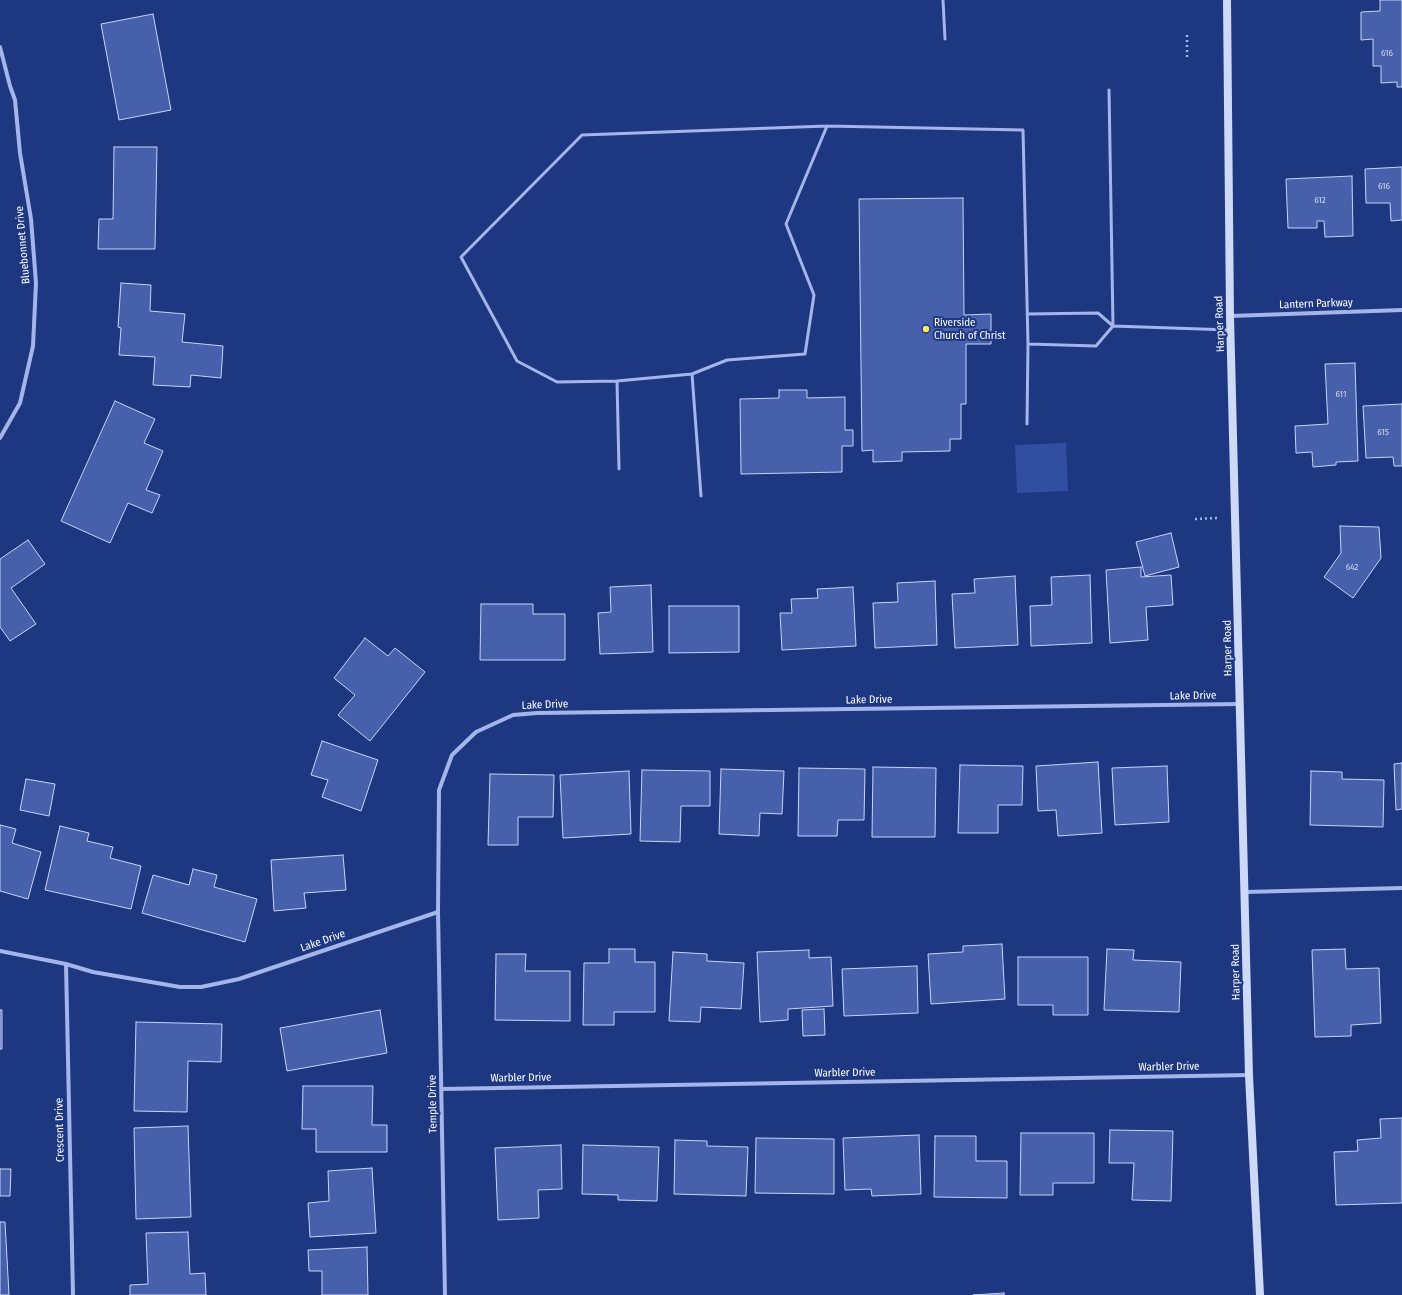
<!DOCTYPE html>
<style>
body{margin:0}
canvas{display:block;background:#1d3781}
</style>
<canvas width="1402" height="1295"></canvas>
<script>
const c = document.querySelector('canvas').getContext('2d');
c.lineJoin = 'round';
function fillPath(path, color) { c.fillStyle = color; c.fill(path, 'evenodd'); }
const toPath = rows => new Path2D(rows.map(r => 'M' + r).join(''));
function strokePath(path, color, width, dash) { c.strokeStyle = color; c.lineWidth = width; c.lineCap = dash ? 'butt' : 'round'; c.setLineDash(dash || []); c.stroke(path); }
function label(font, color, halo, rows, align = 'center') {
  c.font = font + ' "Fira Sans Condensed",sans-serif'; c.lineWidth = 4; c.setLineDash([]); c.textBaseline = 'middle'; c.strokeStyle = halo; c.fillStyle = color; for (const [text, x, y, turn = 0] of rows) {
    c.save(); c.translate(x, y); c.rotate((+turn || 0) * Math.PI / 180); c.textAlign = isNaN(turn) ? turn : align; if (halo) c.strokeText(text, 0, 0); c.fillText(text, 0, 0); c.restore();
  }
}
fillPath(toPath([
 [1066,443,1068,491,1017,493,1015,445]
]), '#314ea0');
const building = toPath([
 [1380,0,1402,0,1402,87,1397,87,1397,82,1381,83,1381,66,1373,66,1373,39,1361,40,1361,12,1380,11,1380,0],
 [153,14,171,110,119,120,101,24,153,14],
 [114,147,157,147,155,249,98,249,99,219,113,219,114,147],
 [1402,167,1402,220,1391,221,1390,203,1366,203,1365,169,1402,167],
 [1352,176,1353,236,1325,237,1324,221,1317,221,1317,228,1288,228,1286,179,1352,176],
 [963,198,964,315,991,314,991,344,966,344,966,404,961,404,961,439,950,439,950,451,902,452,902,461,873,462,873,450,862,451,859,199,963,198],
 [121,283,151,285,150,311,185,314,182,342,223,346,221,378,191,375,190,387,153,385,155,357,119,355,121,328,118,327,121,283],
 [1355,363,1358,461,1336,462,1336,465,1313,467,1312,452,1296,453,1295,426,1328,424,1325,364,1355,363],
 [779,390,807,390,807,398,845,397,845,430,853,430,853,446,842,446,842,472,741,474,740,399,779,398,779,390],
 [115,401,155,419,144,443,163,451,146,490,160,495,152,513,128,503,110,543,61,521,115,401],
 [1402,404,1402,466,1394,466,1393,457,1366,458,1363,406,1402,404],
 [1340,526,1379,527,1381,558,1353,598,1324,577,1341,553,1340,526],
 [1171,533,1179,567,1145,576,1136,542,1171,533],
 [28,540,45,564,11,588,36,624,10,641,0,627,0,559,28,540],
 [1141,567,1141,577,1171,575,1173,605,1146,607,1148,640,1110,643,1106,570,1141,567],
 [1090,575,1092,643,1031,646,1030,606,1052,605,1051,577,1090,575],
 [1015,576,1018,645,955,648,952,594,975,593,974,579,1015,576],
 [935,581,937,645,875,648,873,603,898,602,897,583,935,581],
 [651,585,653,652,600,654,598,613,611,612,610,587,651,585],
 [853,587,856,646,782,650,780,613,792,613,791,599,818,598,817,589,853,587],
 [481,604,533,604,533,614,565,614,565,660,480,660,481,604],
 [669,606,739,606,739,652,669,653,669,606],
 [365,638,388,656,395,648,425,672,370,741,338,715,355,695,334,678,365,638],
 [322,741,378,760,361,811,322,797,328,780,311,775,322,741],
 [1098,762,1102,833,1058,836,1056,810,1038,811,1036,766,1098,762],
 [1402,763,1402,809,1396,810,1394,764,1402,763],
 [960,765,1023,766,1022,805,998,805,998,833,958,833,960,765],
 [1167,766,1169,822,1115,825,1112,768,1167,766],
 [873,767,936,768,935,837,872,837,873,767],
 [799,768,865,769,864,820,838,820,837,836,798,836,799,768],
 [721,769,784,771,782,814,760,813,759,836,719,834,721,769],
 [642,770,710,771,710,806,681,806,680,842,640,841,642,770],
 [629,771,631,834,563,838,560,775,629,771],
 [1311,771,1342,772,1342,779,1384,780,1383,827,1310,825,1311,771],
 [490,774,554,775,553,817,518,817,518,845,488,845,490,774],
 [26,779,55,784,49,816,20,810,26,779],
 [0,825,16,829,12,843,41,852,28,899,0,891,0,825],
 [60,826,89,833,87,841,113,847,110,858,141,866,131,909,45,890,60,826],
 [343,855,346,890,304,893,306,908,274,911,271,860,343,855],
 [193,869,217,875,214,887,257,899,245,942,142,913,153,875,189,885,193,869],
 [1002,944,1005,999,931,1004,928,954,963,952,963,946,1002,944],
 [609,949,635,949,635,962,655,962,655,1012,614,1012,614,1025,583,1025,584,963,609,963,609,949],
 [1107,949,1134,950,1133,960,1181,962,1179,1012,1104,1010,1107,949],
 [1345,949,1346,969,1379,968,1381,1023,1351,1025,1351,1036,1315,1037,1312,950,1345,949],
 [809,950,809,958,831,957,833,1006,788,1009,788,1020,760,1022,757,952,809,950],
 [673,952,707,954,707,961,744,963,741,1009,701,1007,700,1022,669,1021,673,952],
 [496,954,526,954,525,971,570,971,570,1021,495,1020,496,954],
 [1018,957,1088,957,1088,1015,1053,1015,1053,1005,1018,1005,1018,957],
 [917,966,918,1013,844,1016,842,969,917,966],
 [824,1009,825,1035,803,1036,802,1010,824,1009],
 [0,1010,2,1010,2,1049,0,1049,0,1010],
 [380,1010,387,1053,287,1071,280,1028,380,1010],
 [136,1022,222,1024,221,1062,188,1061,187,1112,134,1111,136,1022],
 [303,1086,373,1086,372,1125,387,1125,387,1152,316,1152,316,1129,302,1129,303,1086],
 [1402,1118,1402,1203,1336,1205,1334,1152,1358,1151,1357,1140,1381,1138,1380,1119,1402,1118],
 [188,1126,191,1217,136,1219,134,1128,188,1126],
 [1110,1130,1173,1131,1171,1201,1132,1200,1134,1163,1109,1163,1110,1130],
 [1021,1133,1094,1133,1094,1183,1053,1183,1053,1195,1020,1195,1021,1133],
 [919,1135,921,1194,872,1196,871,1189,845,1190,843,1138,919,1135],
 [935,1136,976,1136,976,1161,1007,1161,1007,1198,934,1197,935,1136],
 [756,1138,834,1139,834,1194,755,1193,756,1138],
 [675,1140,707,1141,707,1146,748,1147,746,1196,674,1194,675,1140],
 [561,1145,562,1189,538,1190,539,1218,498,1220,495,1148,561,1145],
 [583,1145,659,1147,657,1201,618,1200,618,1195,582,1194,583,1145],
 [372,1168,376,1233,310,1237,308,1203,329,1201,328,1171,372,1168],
 [0,1169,11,1169,10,1196,0,1196,0,1169],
 [0,1222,5,1222,9,1295,0,1295,0,1222],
 [188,1232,190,1274,205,1273,206,1295,130,1295,130,1285,148,1284,146,1233,188,1232],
 [367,1247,368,1295,322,1295,322,1271,309,1271,308,1250,367,1247],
 [1004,1293,1004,1295,973,1295,1004,1293]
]);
fillPath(building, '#4660ab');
strokePath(building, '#c7d4f7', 1);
strokePath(toPath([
 [1187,57,1187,32],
 [1195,519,1218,518]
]), '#a3b5e9', 2.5, [2, 3]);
strokePath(toPath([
 [943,0,945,39],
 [827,126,786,224,814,295,805,354,727,360,692,374,617,381,557,382,517,361,461,257,582,135,827,126,1023,130,1028,344,1027,424],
 [1027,314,1098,313,1113,326,1230,330],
 [1028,344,1096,346,1113,326,1109,90],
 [692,374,701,496],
 [617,381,619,469]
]), '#a3b5e9', 3);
strokePath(toPath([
 [0,47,10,86,15,100,20,153,31,219,36,283,33,346,20,403,0,438],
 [1230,316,1402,310],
 [1245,892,1402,888],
 [438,912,445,1295],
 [0,951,66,964,93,972,180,987,201,987,239,979,438,912,439,790,452,755,476,732,513,715,537,713,1240,704],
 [66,964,73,1295],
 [442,1089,1249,1075]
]), '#a3b5e9', 4);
strokePath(toPath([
 [1227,0,1230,316,1249,1075,1260,1295]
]), '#ced8f7', 8);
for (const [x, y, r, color] of [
 [926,329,4,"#f9e961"]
]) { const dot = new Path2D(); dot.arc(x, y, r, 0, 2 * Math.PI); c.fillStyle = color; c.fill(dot); strokePath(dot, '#1d3781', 1.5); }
label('9px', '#d1d7ea', null, [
 ["616",1387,53],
 ["616",1384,186],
 ["612",1320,200],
 ["611",1341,394],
 ["615",1383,432],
 ["642",1352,567]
]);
label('11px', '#fff', '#1d3781', [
 ["Bluebonnet Drive",23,245,-95],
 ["Lantern Parkway",1316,304,-2],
 ["Harper Road",1220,324,-92],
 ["Harper Road",1228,648,-91],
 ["Lake Drive",1193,696,-1],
 ["Lake Drive",869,700,-1],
 ["Lake Drive",545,705,-2],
 ["Lake Drive",323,941,-19],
 ["Harper Road",1236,972,-91],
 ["Warbler Drive",1169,1067,-1],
 ["Warbler Drive",845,1073,-1],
 ["Warbler Drive",521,1078,-1],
 ["Temple Drive",433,1104,-91],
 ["Crescent Drive",60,1130,-91]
]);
label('11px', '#fff', '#1d3781', [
 ["Riverside",934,323],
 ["Church of Christ",934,336]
], 'left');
</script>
